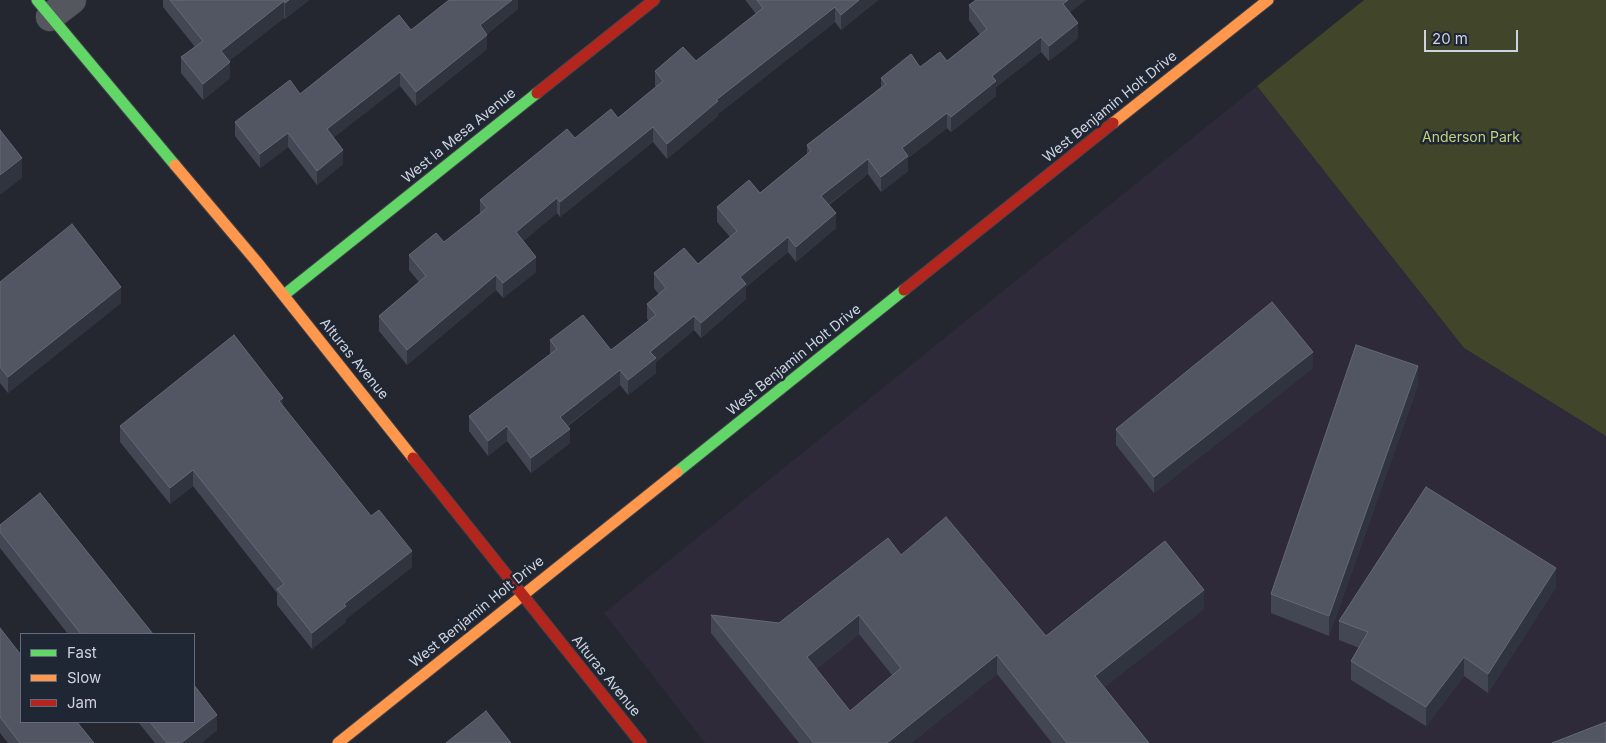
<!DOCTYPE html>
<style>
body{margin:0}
#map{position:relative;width:1606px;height:743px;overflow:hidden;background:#24272f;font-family:Inter,sans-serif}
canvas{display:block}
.legend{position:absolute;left:20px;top:633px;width:175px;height:90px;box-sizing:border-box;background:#1f2634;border:1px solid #656b78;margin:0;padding:6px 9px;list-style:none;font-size:15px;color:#cfd3dd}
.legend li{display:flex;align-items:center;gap:10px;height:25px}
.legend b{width:25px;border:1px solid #656b78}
.scale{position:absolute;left:1424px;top:30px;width:94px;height:22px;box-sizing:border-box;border:2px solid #cfd3dd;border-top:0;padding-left:6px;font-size:15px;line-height:18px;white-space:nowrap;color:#cfd3dd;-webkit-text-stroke:4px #1f2634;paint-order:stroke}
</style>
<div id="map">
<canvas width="1606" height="743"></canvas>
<ul class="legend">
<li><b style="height:6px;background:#63d668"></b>Fast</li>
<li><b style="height:6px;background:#ff974d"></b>Slow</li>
<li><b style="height:6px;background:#b3261e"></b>Jam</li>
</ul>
<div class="scale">20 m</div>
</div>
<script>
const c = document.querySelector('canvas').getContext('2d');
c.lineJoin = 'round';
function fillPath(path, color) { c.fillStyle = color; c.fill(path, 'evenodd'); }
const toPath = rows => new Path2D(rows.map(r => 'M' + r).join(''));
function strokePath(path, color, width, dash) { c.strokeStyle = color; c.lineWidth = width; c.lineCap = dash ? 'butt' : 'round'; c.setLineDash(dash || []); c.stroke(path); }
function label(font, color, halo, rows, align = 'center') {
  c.font = font + ' Inter,sans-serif'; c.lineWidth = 5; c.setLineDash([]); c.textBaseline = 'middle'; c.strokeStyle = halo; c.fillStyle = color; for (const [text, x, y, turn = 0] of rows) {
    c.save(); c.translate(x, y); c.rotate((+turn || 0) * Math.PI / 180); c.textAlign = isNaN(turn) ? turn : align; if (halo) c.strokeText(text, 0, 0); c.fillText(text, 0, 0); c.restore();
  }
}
fillPath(toPath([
 [1257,86,1464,348,1606,436,1606,743,705,743,604,613]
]), '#2e2a39');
fillPath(toPath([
 [1364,0,1606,0,1606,436,1464,348,1257,86]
]), '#414529');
const street = toPath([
 [50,17,72,0]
]);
const fast = toPath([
 [37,0,175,165],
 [284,295,537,93],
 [677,472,904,290]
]);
const slow = toPath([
 [1113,123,1268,0],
 [175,165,257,262,413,458],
 [338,743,677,472]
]);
const jam = toPath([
 [537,93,654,0],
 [904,290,1113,123],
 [413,458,641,743]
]);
strokePath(street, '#40434a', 29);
strokePath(fast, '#40434a', 13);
strokePath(slow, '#40434a', 13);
strokePath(jam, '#40434a', 13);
strokePath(street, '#54585e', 28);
strokePath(fast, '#63d668', 11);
strokePath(slow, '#ff974d', 11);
strokePath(jam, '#b3261e', 11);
fillPath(toPath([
 [163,0,309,0,285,19,284,18,229,61,230,78,203,100,181,73,181,57,195,47,163,7],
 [518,0,518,9,487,34,487,49,416,106,400,86,333,137,343,164,317,185,288,147,260,168,235,136,235,122,300,94,411,30],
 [746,0,878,0,841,30,835,22,718,114,718,116,667,159,653,142,560,217,557,213,523,241,536,272,503,298,496,290,407,365,379,331,379,316,419,282,409,270,409,255,444,242,480,214,480,200,575,138,618,118,656,87,655,86,655,71,696,61,756,14,746,1],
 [969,5,1070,13,1078,38,1049,61,1041,52,996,87,996,96,951,132,947,128,908,158,908,171,881,192,868,174,829,205,836,228,796,262,788,252,746,287,746,299,701,338,694,330,656,362,656,373,628,395,620,385,568,426,570,443,531,473,507,441,488,456,469,431,469,416,550,354,550,340,611,350,649,321,647,319,647,304,659,295,654,288,654,273,698,264,730,237,717,222,717,207,760,193,807,154,807,145,881,87,881,78,920,67,947,61,980,35,969,20],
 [0,282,121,303,8,393,0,383],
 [1313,368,1154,493,1116,445,1116,429],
 [1418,385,1329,636,1271,613,1271,594],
 [283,406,412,567,346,619,346,622,312,649,277,605,277,593,193,486,170,504,120,442,120,426],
 [0,525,153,634,68,634,0,548],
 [901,555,1046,636,1204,609,1104,687,1149,743,1052,743,997,674,911,743,799,743,711,633,711,615,779,623],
 [859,634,892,675,850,711,816,669],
 [1556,587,1488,693,1464,676,1426,726,1351,680,1351,661,1359,648,1339,640,1339,621],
 [0,628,21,722,94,743,8,743,0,733],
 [138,722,194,722,217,730,201,743,155,743]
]), '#434753');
fillPath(toPath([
 [289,0,309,0,285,19,285,3],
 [512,0,518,0,518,9,480,39,480,25],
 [859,0,878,0,841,30,841,15],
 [1068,0,1086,0,1063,18,1063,4],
 [284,1,284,18,221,67,221,51],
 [835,7,835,22,718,114,718,116,667,159,667,144,716,100],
 [1078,23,1078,38,1049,61,1049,46],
 [487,35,487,49,416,106,416,92],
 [1041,37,1041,52,996,87,996,96,951,132,951,117,992,76],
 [230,62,230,78,203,100,203,84],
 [400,72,400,86,327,143,327,129],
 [947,113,947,128,908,158,908,171,881,192,881,177,902,148],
 [653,127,653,142,560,217,560,202],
 [288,133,288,147,260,168,260,154],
 [343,150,343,164,317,185,317,171],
 [22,158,22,178,0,195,0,175],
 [868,159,868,174,821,210,821,196],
 [557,198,557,213,516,247,516,232],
 [836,213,836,228,796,262,796,247],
 [788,237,788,252,746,287,746,299,701,338,701,323,740,277],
 [536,257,536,272,503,298,503,283],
 [496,275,496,290,407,365,407,350],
 [121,287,121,303,8,393,8,377],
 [694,316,694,330,656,362,656,373,628,395,628,380,650,352],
 [1313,352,1313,368,1154,493,1154,477],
 [1418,366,1418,385,1329,636,1329,616],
 [620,370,620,385,560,431,560,417],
 [283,398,283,414,279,401],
 [507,426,507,441,488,456,488,441],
 [570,429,570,443,531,473,531,458],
 [193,470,193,486,170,504,170,488],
 [412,551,412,567,346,619,346,622,312,649,312,633,344,604],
 [1556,568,1556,587,1488,693,1488,674],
 [1204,590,1204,609,1095,695,1095,676],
 [859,615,859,634,807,676,807,657],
 [997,655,997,674,911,743,887,743],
 [1464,657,1464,676,1426,726,1426,707],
 [217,715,217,730,201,743,181,743]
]), '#30343f');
const building = toPath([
 [170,0,289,0,285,3,284,1,221,51,230,62,203,84,181,57,203,41,170,0],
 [449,0,512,0,480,25,487,35,416,92,400,72,327,129,343,150,317,171,288,133,260,154,235,122,290,80,300,94,399,15,411,30,449,0],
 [757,0,859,0,841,15,835,7,716,100,718,101,667,144,653,127,560,202,557,198,516,232,536,257,503,283,496,275,407,350,379,316,426,276,409,255,436,233,444,242,487,208,480,200,567,129,575,138,611,109,618,118,663,81,655,71,683,47,696,61,763,8,757,0],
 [976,0,1068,0,1063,4,1078,23,1049,46,1041,37,992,76,996,81,951,117,947,113,902,148,908,156,881,177,868,159,821,196,836,213,796,247,788,237,740,277,746,284,701,323,694,316,650,352,656,358,628,380,620,370,560,417,570,429,531,458,507,426,488,441,469,416,557,349,550,340,583,315,611,350,656,315,647,304,666,288,654,273,684,248,698,264,737,231,717,207,749,180,760,193,811,151,807,145,886,84,881,78,911,54,920,67,940,52,947,61,987,29,969,5,976,0],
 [0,130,22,158,0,175,0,130],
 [72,224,121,287,8,377,0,367,0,282,72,224],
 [1272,302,1313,352,1154,477,1116,429,1272,302],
 [234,335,283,398,279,401,371,516,379,510,412,551,344,604,346,606,312,633,277,589,284,584,193,470,170,488,120,426,234,335],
 [1356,345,1418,366,1329,616,1271,594,1356,345],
 [1426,487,1556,568,1488,674,1464,657,1426,707,1351,661,1368,632,1339,621,1426,487],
 [40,493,153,634,81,634,0,532,0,525,40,493],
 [946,517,1046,636,1165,541,1204,590,1095,676,1149,743,1067,743,997,655,887,743,814,743,711,615,779,623,888,538,901,555,946,517],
 [859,615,901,668,850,711,807,657,859,615],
 [0,628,21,655,21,722,77,722,94,743,20,743,0,717,0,628],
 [194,685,217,715,181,743,167,743,150,722,194,722,194,685],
 [486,711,511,743,446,743,486,711],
 [1606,722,1606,743,1552,743,1606,722]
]);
fillPath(building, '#525662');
strokePath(building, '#656975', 1);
label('14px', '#cfd3dd', '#1f2634', [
 ["West Benjamin Holt Drive",1110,107,-39],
 ["West la Mesa Avenue",459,136,-39],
 ["Alturas Avenue",354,359,51],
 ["West Benjamin Holt Drive",794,360,-39],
 ["West Benjamin Holt Drive",477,612,-39],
 ["Alturas Avenue",606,676,51]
]);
label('14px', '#c5d17c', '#1f2634', [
 ["Anderson Park",1471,138]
]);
</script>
